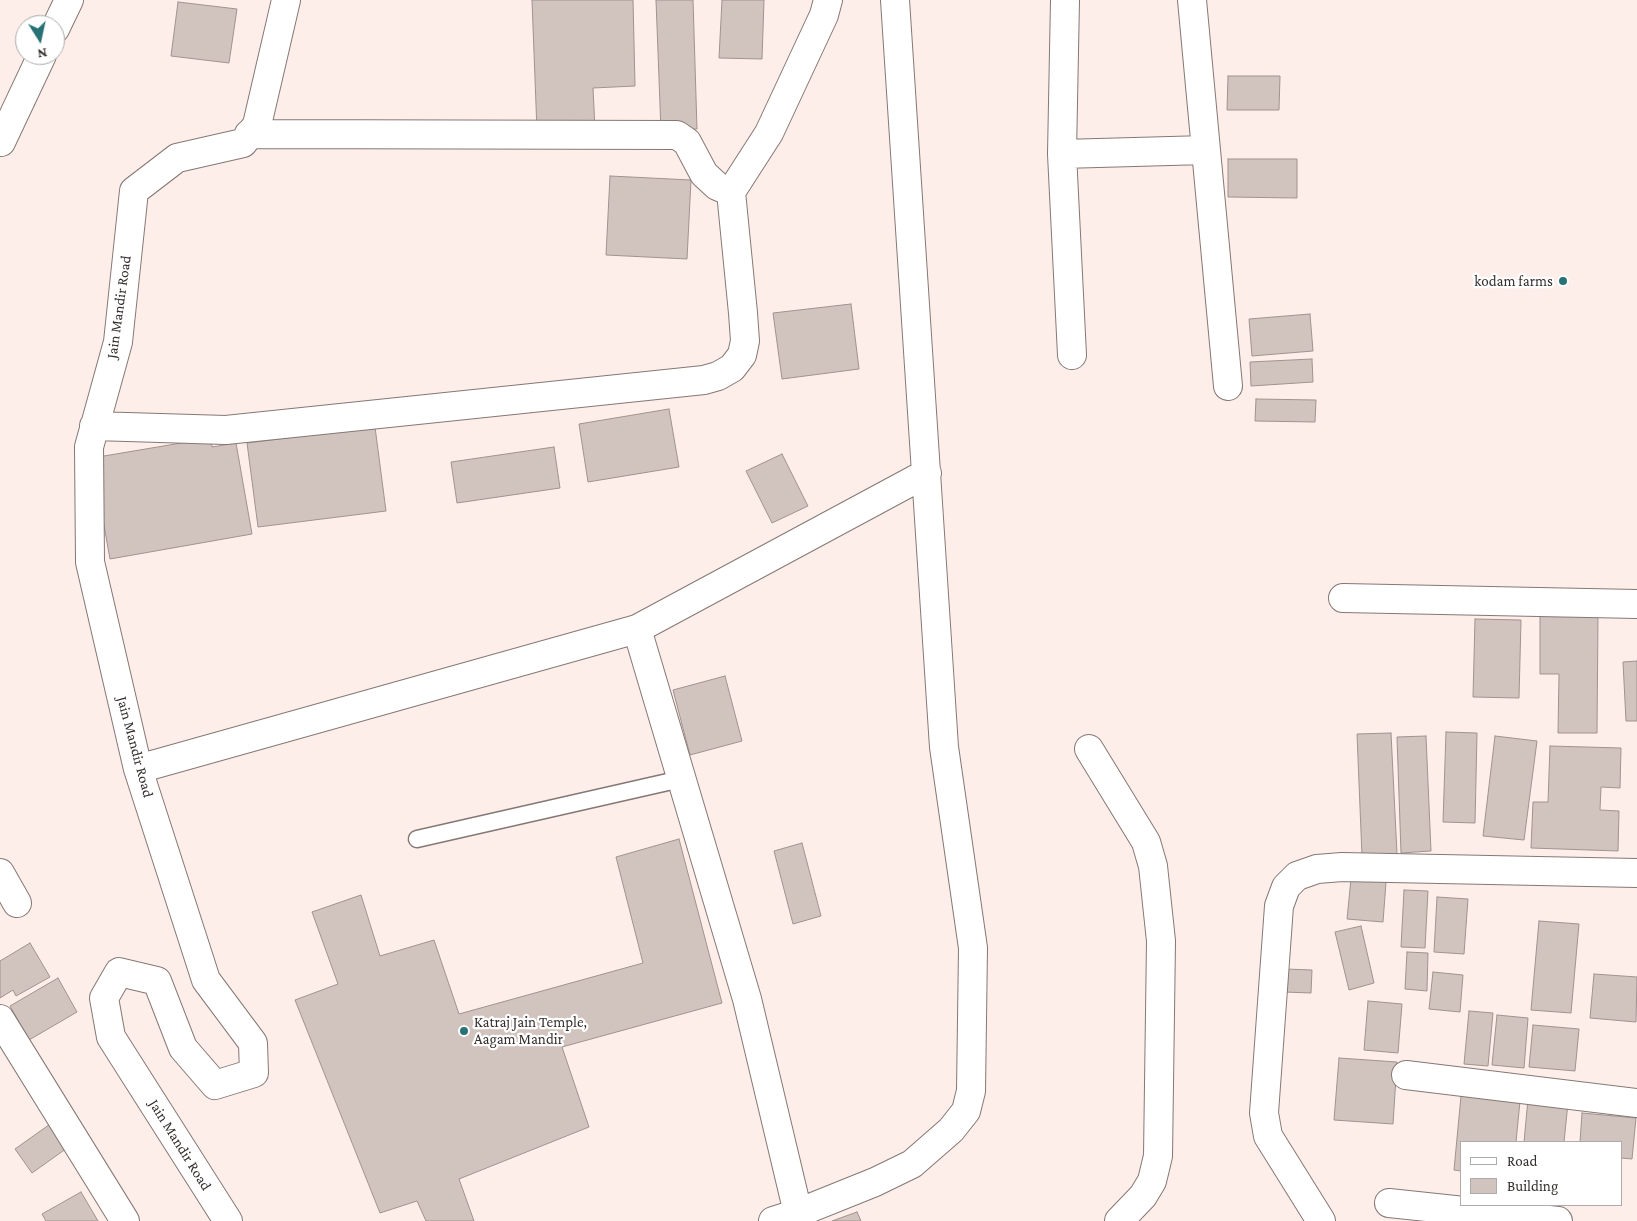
<!DOCTYPE html>
<style>
body{margin:0}
#map{position:relative;width:1637px;height:1221px;overflow:hidden;background:#fdeee9;font-family:"Crimson Pro",serif}
canvas{display:block}
.legend{position:absolute;left:1460px;top:1141px;width:162px;height:65px;box-sizing:border-box;background:#fff;border:1px solid #aeabab;margin:0;padding:6px 9px;list-style:none;font-size:15px;color:#342e2d}
.legend li{display:flex;align-items:center;gap:10px;height:25px}
.legend b{width:25px;border:1px solid #aeabab}
.north{position:absolute;left:15px;top:15px;width:50px;height:50px;box-sizing:border-box;background:#fff;border:1px solid #aeabab;border-radius:50%;rotate:170deg;font-size:14px;font-weight:700;line-height:20px;text-align:center;color:#342e2d}
.north::after{content:'';display:block;margin:auto;width:18px;height:22px;background:#277274;clip-path:polygon(50% 0,100% 100%,50% 72%,0 100%)}
</style>
<div id="map">
<canvas width="1637" height="1221"></canvas>
<ul class="legend">
<li><b style="height:6px;background:#fff"></b>Road</li>
<li><b style="height:14px;background:#d1c3be"></b>Building</li>
</ul>
<div class="north">N</div>
</div>
<script>
const c = document.querySelector('canvas').getContext('2d');
c.lineJoin = 'round';
function fillPath(path, color) { c.fillStyle = color; c.fill(path, 'evenodd'); }
const toPath = rows => new Path2D(rows.map(r => 'M' + r).join(''));
function strokePath(path, color, width, dash) { c.strokeStyle = color; c.lineWidth = width; c.lineCap = dash ? 'butt' : 'round'; c.setLineDash(dash || []); c.stroke(path); }
function label(font, color, halo, rows, align = 'center') {
  c.font = font + ' "Crimson Pro",serif'; c.lineWidth = 4.5; c.setLineDash([]); c.textBaseline = 'middle'; c.strokeStyle = halo; c.fillStyle = color; for (const [text, x, y, turn = 0] of rows) {
    c.save(); c.translate(x, y); c.rotate((+turn || 0) * Math.PI / 180); c.textAlign = isNaN(turn) ? turn : align; if (halo) c.strokeText(text, 0, 0); c.fillText(text, 0, 0); c.restore();
  }
}
const building = toPath([
 [532,0,633,0,635,86,593,88,595,129,537,131,532,0],
 [656,0,693,0,697,129,661,131,656,0],
 [722,0,764,0,762,59,719,58,722,0],
 [178,2,237,9,229,63,171,56,178,2],
 [1228,76,1280,76,1279,110,1227,110,1228,76],
 [1228,159,1297,159,1297,198,1228,197,1228,159],
 [610,176,691,180,687,259,606,255,610,176],
 [851,304,859,369,782,379,773,313,851,304],
 [1310,314,1313,351,1252,356,1249,319,1310,314],
 [1312,359,1313,382,1251,386,1250,362,1312,359],
 [1256,399,1316,400,1315,422,1255,421,1256,399],
 [669,409,679,467,588,482,579,424,669,409],
 [375,427,386,511,258,527,247,443,375,427],
 [211,438,212,447,236,443,252,534,110,559,92,458,211,438],
 [554,447,560,488,457,503,451,462,554,447],
 [782,454,808,506,772,523,746,471,782,454],
 [1540,614,1598,615,1597,733,1558,733,1559,674,1540,674,1540,614],
 [1475,619,1521,620,1519,698,1473,697,1475,619],
 [1637,661,1637,721,1626,721,1623,662,1637,661],
 [725,676,742,741,690,755,673,690,725,676],
 [1446,732,1477,733,1475,823,1443,822,1446,732],
 [1391,733,1397,854,1362,856,1357,734,1391,733],
 [1426,736,1431,851,1401,853,1397,737,1426,736],
 [1495,736,1537,741,1524,840,1483,836,1495,736],
 [1550,746,1621,748,1620,788,1601,787,1600,810,1619,811,1618,851,1531,848,1533,802,1548,802,1550,746],
 [679,839,722,1003,562,1047,589,1127,459,1179,474,1221,426,1221,417,1201,380,1213,295,1000,338,984,312,912,361,895,380,956,434,940,459,1014,643,963,616,857,679,839],
 [802,843,821,916,793,924,774,851,802,843],
 [1351,879,1386,882,1383,922,1347,919,1351,879],
 [1404,890,1428,891,1425,948,1401,947,1404,890],
 [1437,897,1468,899,1464,954,1434,952,1437,897],
 [1539,921,1579,924,1571,1013,1531,1010,1539,921],
 [1361,926,1374,983,1349,990,1335,932,1361,926],
 [30,943,50,977,16,996,13,990,0,998,0,961,30,943],
 [1407,952,1428,953,1427,991,1405,989,1407,952],
 [1286,969,1312,970,1311,993,1284,992,1286,969],
 [1433,972,1463,975,1460,1012,1429,1009,1433,972],
 [1594,974,1637,977,1636,1022,1590,1018,1594,974],
 [58,978,77,1012,29,1040,10,1006,58,978],
 [1368,1001,1402,1004,1398,1053,1364,1050,1368,1001],
 [1469,1011,1493,1013,1488,1066,1464,1064,1469,1011],
 [1497,1015,1528,1018,1524,1068,1492,1065,1497,1015],
 [1533,1025,1579,1029,1575,1071,1529,1067,1533,1025],
 [1339,1058,1397,1062,1393,1124,1334,1120,1339,1058],
 [1461,1096,1520,1101,1516,1142,1461,1142,1461,1171,1454,1170,1461,1096],
 [1528,1099,1568,1103,1564,1142,1524,1142,1528,1099],
 [1582,1113,1636,1118,1632,1159,1621,1158,1621,1142,1580,1142,1582,1113],
 [53,1122,70,1146,32,1173,15,1149,53,1122],
 [81,1192,98,1221,46,1221,42,1214,81,1192],
 [857,1212,861,1221,832,1221,857,1212]
]);
fillPath(building, '#d1c3be');
strokePath(building, '#a0938f', 1);
const lane = toPath([
 [417,839,681,779]
]);
const street = toPath([
 [1065,0,1062,154,1072,355],
 [1192,0,1228,386],
 [55,29,69,0],
 [1,142,42,55],
 [1062,154,1206,150],
 [731,192,769,133,824,15,828,0],
 [94,426,226,430,704,380,718,376,732,368,742,355,745,341,743,313,731,192,717,186,704,174,687,142,677,135,249,134],
 [1343,598,1637,604],
 [637,629,927,473],
 [1089,749,1146,842,1153,866,1161,941,1158,1156,1152,1181,1143,1196,1119,1221],
 [138,769,637,629,747,999,798,1213],
 [0,873,17,903],
 [0,1019,125,1221],
 [1406,1075,1637,1103],
 [1389,1203,1558,1221],
 [228,1221,111,1037,104,998,119,972,157,981,183,1048,215,1085,254,1073,253,1043,206,980,138,769,90,562,89,447,118,342,134,191,177,158,243,143,257,125,286,0],
 [773,1221,798,1213,875,1182,912,1164,951,1130,966,1111,971,1091,973,948,944,747,895,0],
 [1321,1221,1268,1136,1264,1113,1279,906,1286,887,1297,876,1317,869,1342,867,1637,873]
]);
strokePath(lane, '#857874', 19);
strokePath(street, '#857874', 30);
strokePath(lane, '#fff', 16);
strokePath(street, '#fff', 28);
for (const [x, y, r, color] of [
 [1563,281,5,"#277274"],
 [464,1031,5,"#277274"]
]) { const dot = new Path2D(); dot.arc(x, y, r, 0, 2 * Math.PI); c.fillStyle = color; c.fill(dot); strokePath(dot, '#fff', 2); }
label('15px', '#342e2d', '#fff', [
 ["kodam farms",1553,281],
 ["Katraj Jain Temple,",474,1022,"left"],
 ["Aagam Mandir",474,1039,"left"]
], 'right');
label('15px', '#342e2d', '#fff', [
 ["Jain Mandir Road",119,307,-82],
 ["Jain Mandir Road",135,747,75],
 ["Jain Mandir Road",180,1145,58]
]);
</script>
